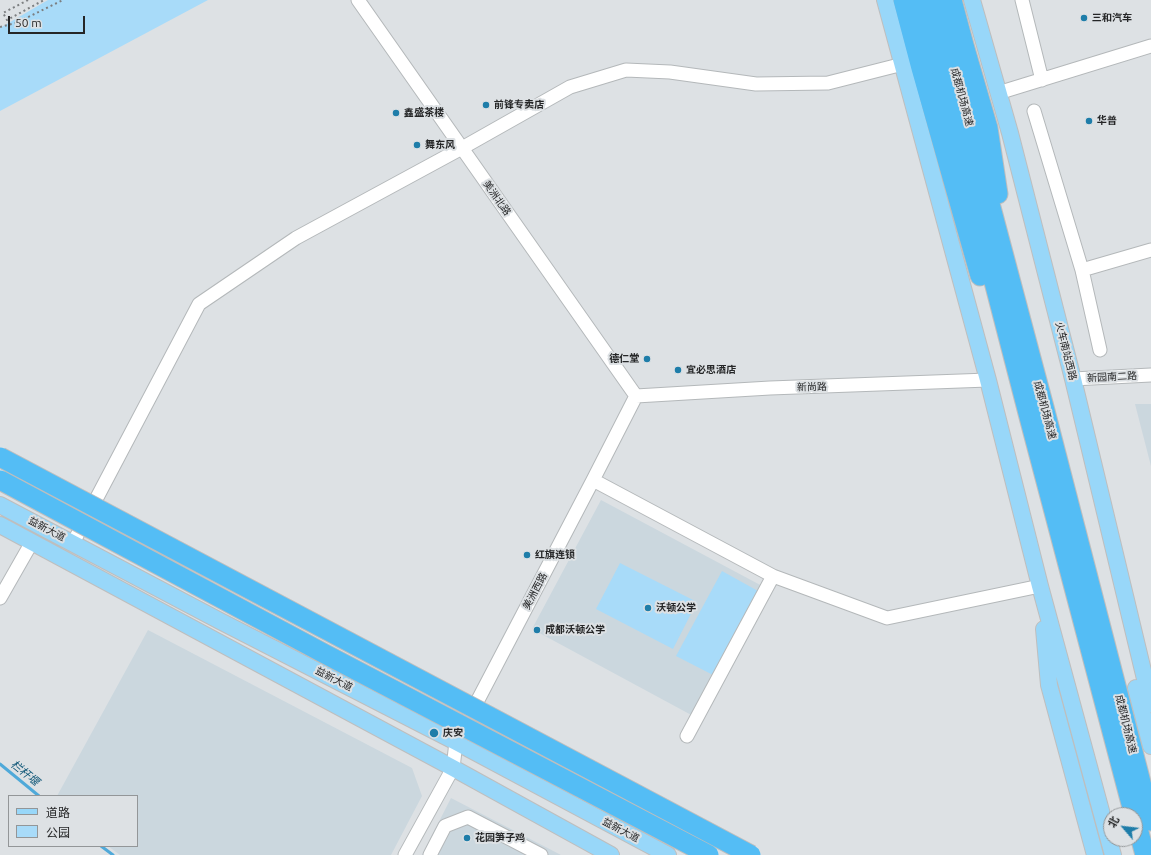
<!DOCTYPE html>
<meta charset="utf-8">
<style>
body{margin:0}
#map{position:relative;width:1151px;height:855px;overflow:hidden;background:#dde1e4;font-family:Ubuntu,"Noto Sans SC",sans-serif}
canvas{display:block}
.legend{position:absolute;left:8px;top:795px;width:130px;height:52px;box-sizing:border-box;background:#dde1e4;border:1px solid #939698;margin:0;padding:5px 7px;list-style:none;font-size:12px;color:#252627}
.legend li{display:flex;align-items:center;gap:8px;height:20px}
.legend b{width:20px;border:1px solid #939698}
.north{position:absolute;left:1103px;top:807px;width:40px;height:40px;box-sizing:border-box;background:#dde1e4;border:1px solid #939698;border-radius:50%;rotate:298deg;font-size:11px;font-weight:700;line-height:16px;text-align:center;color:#252627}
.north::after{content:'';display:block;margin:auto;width:14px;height:18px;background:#1e7da9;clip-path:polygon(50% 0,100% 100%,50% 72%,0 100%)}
.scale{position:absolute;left:8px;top:16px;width:77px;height:18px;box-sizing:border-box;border:2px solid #252627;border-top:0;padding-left:5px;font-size:12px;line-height:14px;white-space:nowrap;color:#252627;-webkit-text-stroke:3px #dde1e4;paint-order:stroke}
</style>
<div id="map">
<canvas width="1151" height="855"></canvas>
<ul class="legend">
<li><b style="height:5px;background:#98d7f9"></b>道路</li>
<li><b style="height:11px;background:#a8dbf9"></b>公园</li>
</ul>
<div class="north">北</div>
<div class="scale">50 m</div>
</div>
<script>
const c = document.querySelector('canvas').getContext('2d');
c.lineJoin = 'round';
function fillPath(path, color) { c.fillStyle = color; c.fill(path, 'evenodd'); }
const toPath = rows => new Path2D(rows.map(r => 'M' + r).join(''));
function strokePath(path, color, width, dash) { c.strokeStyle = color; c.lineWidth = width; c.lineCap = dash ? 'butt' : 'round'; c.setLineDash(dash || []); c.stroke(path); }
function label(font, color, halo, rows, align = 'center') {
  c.font = font + ' Ubuntu,"Noto Sans SC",sans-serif'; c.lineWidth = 4; c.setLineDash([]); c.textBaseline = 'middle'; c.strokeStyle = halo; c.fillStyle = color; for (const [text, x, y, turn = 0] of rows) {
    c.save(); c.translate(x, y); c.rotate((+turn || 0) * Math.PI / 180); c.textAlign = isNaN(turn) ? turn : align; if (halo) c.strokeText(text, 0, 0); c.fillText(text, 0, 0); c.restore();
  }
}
fillPath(toPath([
 [1135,404,1151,404,1151,466],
 [601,500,764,587,695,717,532,629],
 [148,630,412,768,422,796,391,855,120,855,108,846,137,846,137,796,57,796],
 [451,798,561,855,422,855]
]), '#cbd7de');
fillPath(toPath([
 [48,0,208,0,0,111,0,28],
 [620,563,697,602,673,649,596,609],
 [722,571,758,591,713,675,676,656]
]), '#a8dbf9');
strokePath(toPath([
 [0,764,39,796],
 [101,846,113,855]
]), '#4fa9d9', 3);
const minor = toPath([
 [358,0,636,396],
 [1022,0,1042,80],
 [998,93,1151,46],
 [1034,111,1082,270,1151,250],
 [1082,270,1100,350],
 [1073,379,1151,375],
 [636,396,770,388,988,380],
 [593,480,773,576,887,618,1040,586],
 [73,543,199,304,296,238,462,148,570,87,626,70,670,72,756,84,828,83,903,64],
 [0,598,32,542],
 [687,736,773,576],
 [405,855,453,768,456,742,593,480,636,396],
 [430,855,445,826,468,817,541,855]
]);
const major = toPath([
 [885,0,988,380,1040,586,1113,855],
 [972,0,1010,133,1073,379,1151,704],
 [0,505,220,621,456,742,668,855],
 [0,525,453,768,611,855],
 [1044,629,1049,685,1095,855],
 [1136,688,1151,746]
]);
const highway = toPath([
 [903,0,921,68,980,276],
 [921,0,1029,417,1134,815],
 [936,0,1044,407,1151,821],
 [952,0,964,45,988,128,998,194],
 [1135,817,1145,855]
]);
strokePath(minor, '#b4b8ba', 15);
strokePath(major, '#bebebe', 18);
strokePath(highway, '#bebebe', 21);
strokePath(toPath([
 [28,0,3,13,7,20,44,0],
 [0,27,16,23,63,0]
]), '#7c7f81', 2, [2, 3]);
strokePath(minor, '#fff', 13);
strokePath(major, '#98d7f9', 16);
strokePath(highway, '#54bdf5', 19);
const highwayBridge = toPath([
 [0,457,751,855],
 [0,480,325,654,709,855]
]);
strokePath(highwayBridge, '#bebebe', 21, []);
strokePath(highwayBridge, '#54bdf5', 19);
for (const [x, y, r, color] of [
 [1084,18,4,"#1e7da9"],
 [486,105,4,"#1e7da9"],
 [396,113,4,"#1e7da9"],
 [1089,121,4,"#1e7da9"],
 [417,145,4,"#1e7da9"],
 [647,359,4,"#1e7da9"],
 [678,370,4,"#1e7da9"],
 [527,555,4,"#1e7da9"],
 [648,608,4,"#1e7da9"],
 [537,630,4,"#1e7da9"],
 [434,733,5,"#1e7da9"],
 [467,838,4,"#1e7da9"]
]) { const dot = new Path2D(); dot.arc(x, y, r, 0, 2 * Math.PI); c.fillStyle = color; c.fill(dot); strokePath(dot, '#dde1e4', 1.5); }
label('bold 10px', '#252627', '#dde1e4', [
 ["三和汽车",1092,18],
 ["前锋专卖店",494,105],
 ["鑫盛茶楼",404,113],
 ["华普",1097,121],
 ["舞东风",425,145],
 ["德仁堂",639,359,"right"],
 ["宜必思酒店",686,370],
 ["红旗连锁",535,555],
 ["沃顿公学",656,608],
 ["成都沃顿公学",545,630],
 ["庆安",443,733],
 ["花园笋子鸡",475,838]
], 'left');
label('10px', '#252627', '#dde1e4', [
 ["成都机场高速",962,97,75],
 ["美洲北路",497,198,55],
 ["火车南站西路",1066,351,76],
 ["新园南二路",1112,377,-3],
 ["新尚路",812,387,-2],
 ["成都机场高速",1045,410,75],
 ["益新大道",47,529,28],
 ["美洲西路",535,591,-62],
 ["益新大道",334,679,27],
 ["成都机场高速",1126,724,76],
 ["益新大道",621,830,28]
]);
label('italic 11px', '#0d5576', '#dde1e4', [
 ["栏杆堰",25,773,39]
]);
</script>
